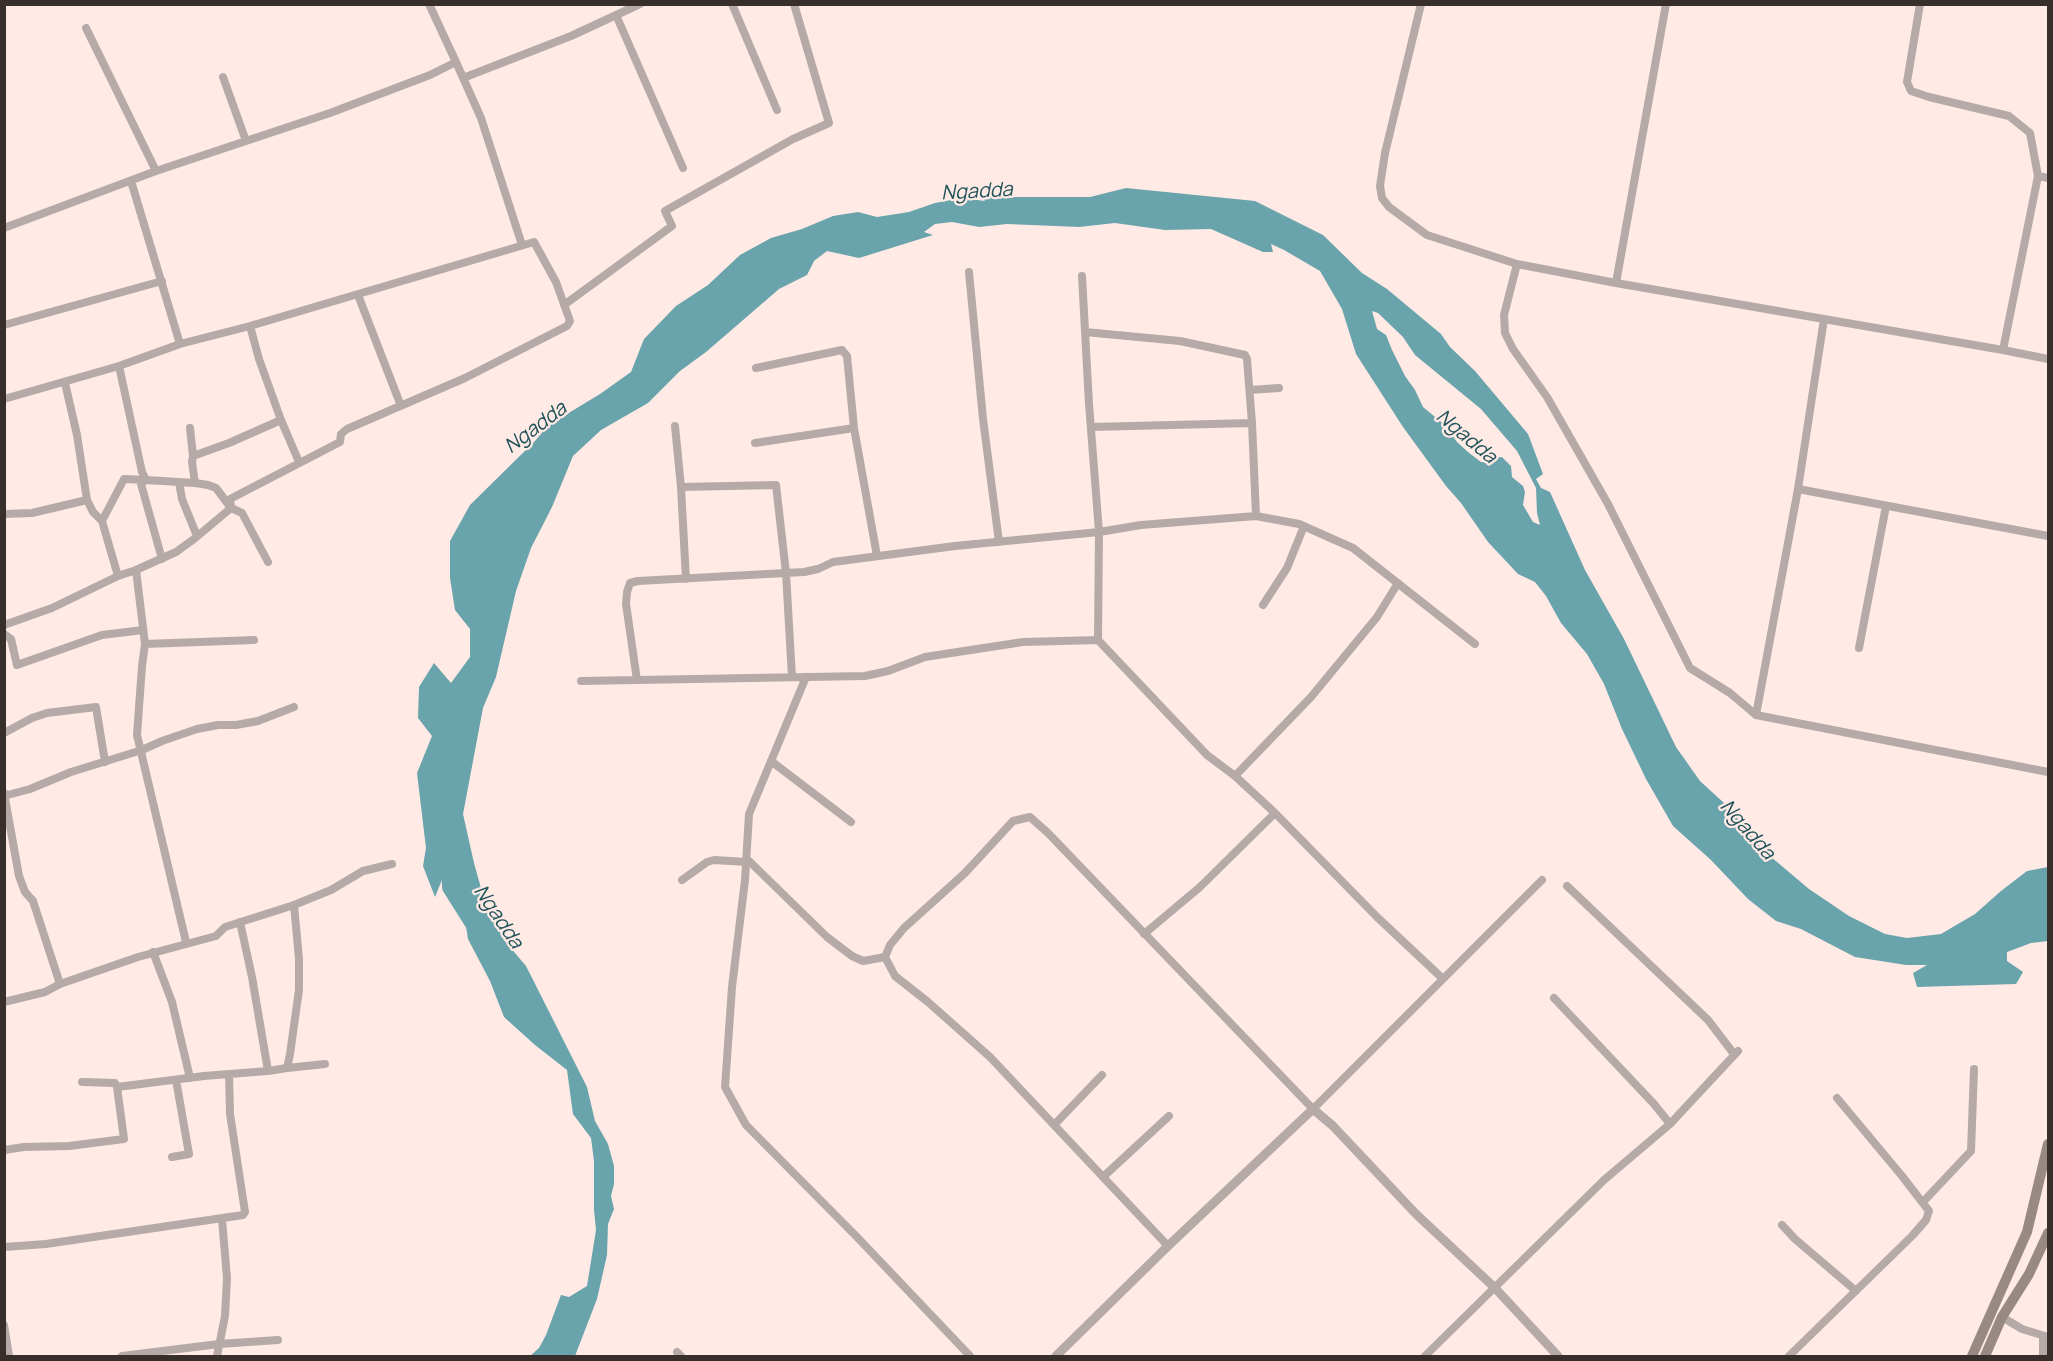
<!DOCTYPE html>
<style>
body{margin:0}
#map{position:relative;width:2053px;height:1361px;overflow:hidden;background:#ffeae5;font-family:Manrope,sans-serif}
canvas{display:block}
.frame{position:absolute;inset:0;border:6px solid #382f2c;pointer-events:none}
</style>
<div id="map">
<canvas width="2053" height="1361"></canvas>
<div class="frame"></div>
</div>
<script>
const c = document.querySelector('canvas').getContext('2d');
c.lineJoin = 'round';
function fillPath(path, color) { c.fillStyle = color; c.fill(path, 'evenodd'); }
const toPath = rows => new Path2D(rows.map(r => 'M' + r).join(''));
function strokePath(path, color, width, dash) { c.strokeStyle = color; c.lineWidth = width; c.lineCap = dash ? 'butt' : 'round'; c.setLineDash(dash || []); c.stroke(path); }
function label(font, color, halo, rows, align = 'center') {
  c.font = font + ' Manrope,sans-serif'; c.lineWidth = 4.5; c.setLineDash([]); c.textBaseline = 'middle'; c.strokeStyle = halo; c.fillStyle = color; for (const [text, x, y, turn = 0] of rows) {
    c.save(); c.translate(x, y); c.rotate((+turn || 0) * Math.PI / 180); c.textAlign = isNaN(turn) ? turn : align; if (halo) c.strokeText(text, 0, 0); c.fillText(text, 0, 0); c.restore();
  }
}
fillPath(toPath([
 [1126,188,1255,201,1323,235,1362,273,1387,289,1441,334,1450,347,1475,371,1528,434,1543,474,1536,479,1541,488,1550,492,1585,570,1624,639,1676,747,1700,781,1735,813,1741,825,1764,851,1809,889,1849,916,1885,934,1907,938,1941,934,1975,914,2001,891,2027,871,2048,867,2048,941,2031,943,2007,952,2007,961,2023,972,2016,984,1917,987,1913,973,1927,965,1906,965,1855,957,1801,929,1776,921,1748,899,1711,860,1673,826,1646,779,1622,729,1604,684,1587,654,1561,623,1546,596,1535,582,1518,574,1488,542,1461,503,1446,486,1403,427,1356,354,1342,309,1320,271,1284,250,1271,244,1273,252,1263,252,1211,229,1165,230,1115,223,1079,227,1007,224,979,227,952,222,935,224,924,232,933,235,859,258,827,251,814,261,807,275,779,289,706,352,680,371,648,403,601,430,573,456,552,507,531,548,516,591,496,677,483,708,463,814,474,863,486,906,504,940,526,966,587,1087,595,1121,608,1144,614,1166,614,1184,611,1196,614,1209,608,1224,607,1255,597,1299,575,1356,530,1356,539,1348,546,1335,561,1295,569,1297,587,1286,596,1230,594,1210,594,1161,591,1138,573,1114,567,1070,535,1045,504,1017,490,981,468,939,454,850,435,897,423,866,426,848,417,773,432,736,418,718,419,687,434,663,451,683,470,657,470,629,455,610,450,578,450,541,470,505,535,441,555,417,567,414,600,394,631,372,644,339,676,306,708,285,740,255,771,238,802,229,833,216,858,212,877,217,909,212,935,203,962,198,985,201,982,197,1090,197],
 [1372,311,1378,313,1403,337,1415,355,1481,409,1517,451,1536,488,1537,513,1540,525,1533,522,1523,505,1525,492,1523,486,1512,477,1511,466,1502,457,1493,458,1489,462,1481,462,1468,452,1457,442,1446,426,1423,407,1415,390,1405,376,1392,350,1386,335,1377,329]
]), '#69a3ab');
strokePath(toPath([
 [449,834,451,887,475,925]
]), '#69a3ab', 18);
strokePath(toPath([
 [732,4,777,110],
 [1421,4,1385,153,1380,186,1382,198,1389,207,1427,235,1517,264,1616,283,2003,350,2048,359],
 [1920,4,1907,82,1911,91,1929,97,2009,116,2030,133,2038,176,2003,350],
 [616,15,683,168],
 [86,28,156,171],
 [456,62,481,118,522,245],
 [223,77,246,141],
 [463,78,571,36,640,4],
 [2038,176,2048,178],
 [131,181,180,344],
 [4,228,156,171,330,113,430,75,456,62,429,4],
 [1517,264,1504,315,1505,333,1513,349,1547,397,1608,504,1690,668,1730,693,1756,715,2048,772],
 [969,272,983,419,999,542],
 [1082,276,1089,404,1099,532,1098,640,1207,755,1235,776,1275,813,1377,917,1442,978],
 [1616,283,1666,4],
 [358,295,401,406],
 [564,305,672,226,665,211,793,139,829,123,794,4],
 [4,325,162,281],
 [250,326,259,359,281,420,299,462],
 [1085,332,1180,341,1245,355,1247,359,1252,423,1256,516],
 [119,366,142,472,146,480,195,483,192,462,193,456,229,443,281,420],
 [756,368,842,350,847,356,854,428,877,556],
 [65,383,77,435,87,500,93,512,102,521],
 [1250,390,1279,388],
 [4,399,119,366,180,344,250,326,534,242,556,282,570,321,567,326,465,378,347,429,341,434,340,442,230,499,231,508,194,539,176,552,136,570,118,576,52,608,4,625],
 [675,426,681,487],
 [1091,427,1252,423],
 [190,428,193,456],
 [755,443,854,428],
 [179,482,182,499,197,536],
 [195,483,208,485,216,488,231,508,242,513,268,562],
 [1798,489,2048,536],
 [4,514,32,513,87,500],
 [136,570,145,644,142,666,137,735,186,942],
 [118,576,102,521,124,479,146,480,141,484,162,559],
 [686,579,681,487,776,485,786,573,792,677],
 [1263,605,1287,568,1304,526],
 [4,634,11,639,17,665,102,635,143,630],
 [1098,640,1023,642,925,657,888,671,865,676,637,680,626,604,627,592,630,583,638,581,804,572,818,569,833,562,955,546,1099,532,1141,525,1256,516,1299,524,1353,548,1475,644],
 [145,644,254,640],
 [1859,648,1886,506],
 [806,677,749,814,745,880,732,987,725,1087,746,1125,857,1237,970,1356],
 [581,681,637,680],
 [1756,715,1798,489,1824,319],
 [4,733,32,718,47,713,96,707,105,762],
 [771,761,851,822],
 [1235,776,1311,697,1377,617,1398,583],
 [4,793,19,876,25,892,33,901,60,984],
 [4,796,30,789,71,772,142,750,162,741,197,729,218,725,236,725,258,721,294,707],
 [747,859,827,937,852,956,863,961,885,957],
 [682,880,707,862,714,860,747,862],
 [1567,886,1708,1020,1734,1054],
 [1144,934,1200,887,1275,813],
 [153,952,172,1002,190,1078],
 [1554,998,1654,1104,1670,1124],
 [4,1002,45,992,60,984,138,957,216,936,225,927,294,905,331,890,363,871,392,864],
 [287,1068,325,1064],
 [268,1071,287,1068,290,1054,299,990,299,959,294,905],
 [82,1082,115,1083,117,1087],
 [1054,1125,1102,1075],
 [4,1150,24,1147,69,1146,124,1139,117,1087,204,1076,268,1071,252,977,240,922],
 [172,1157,189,1154,176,1080],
 [1103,1177,1169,1116],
 [1923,1202,1971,1151,1974,1069],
 [1782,1225,1795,1239,1856,1291],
 [1168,1246,990,1057,928,1002,895,976,885,957,890,945,904,928,965,873,1013,821,1030,817,1048,833,1313,1109,1542,880],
 [4,1247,46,1244,243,1215,245,1212,230,1114,229,1074],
 [2002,1317,2022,1329,2048,1337],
 [4,1325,9,1356],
 [2043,1337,2043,1356],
 [677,1352,681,1356],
 [122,1356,219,1344,278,1340],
 [217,1356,225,1316,227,1278,222,1219],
 [1425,1356,1604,1180,1670,1124,1738,1051],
 [1789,1356,1912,1236,1926,1220,1929,1211,1902,1176,1837,1098]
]), '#b5aaa7', 8);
strokePath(toPath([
 [1056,1356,1168,1246,1313,1109,1333,1126,1416,1214,1495,1288,1558,1356]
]), '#b5aaa7', 9);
strokePath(toPath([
 [1972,1356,2027,1232,2048,1144],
 [1985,1356,2002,1317,2029,1274,2048,1233]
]), '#988984', 10);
label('italic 20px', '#20535a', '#ffeae5', [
 ["Ngadda",977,192,-3],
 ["Ngadda",536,428,-37],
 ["Ngadda",1466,437,40],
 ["Ngadda",1747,830,49],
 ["Ngadda",498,917,56]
]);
</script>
